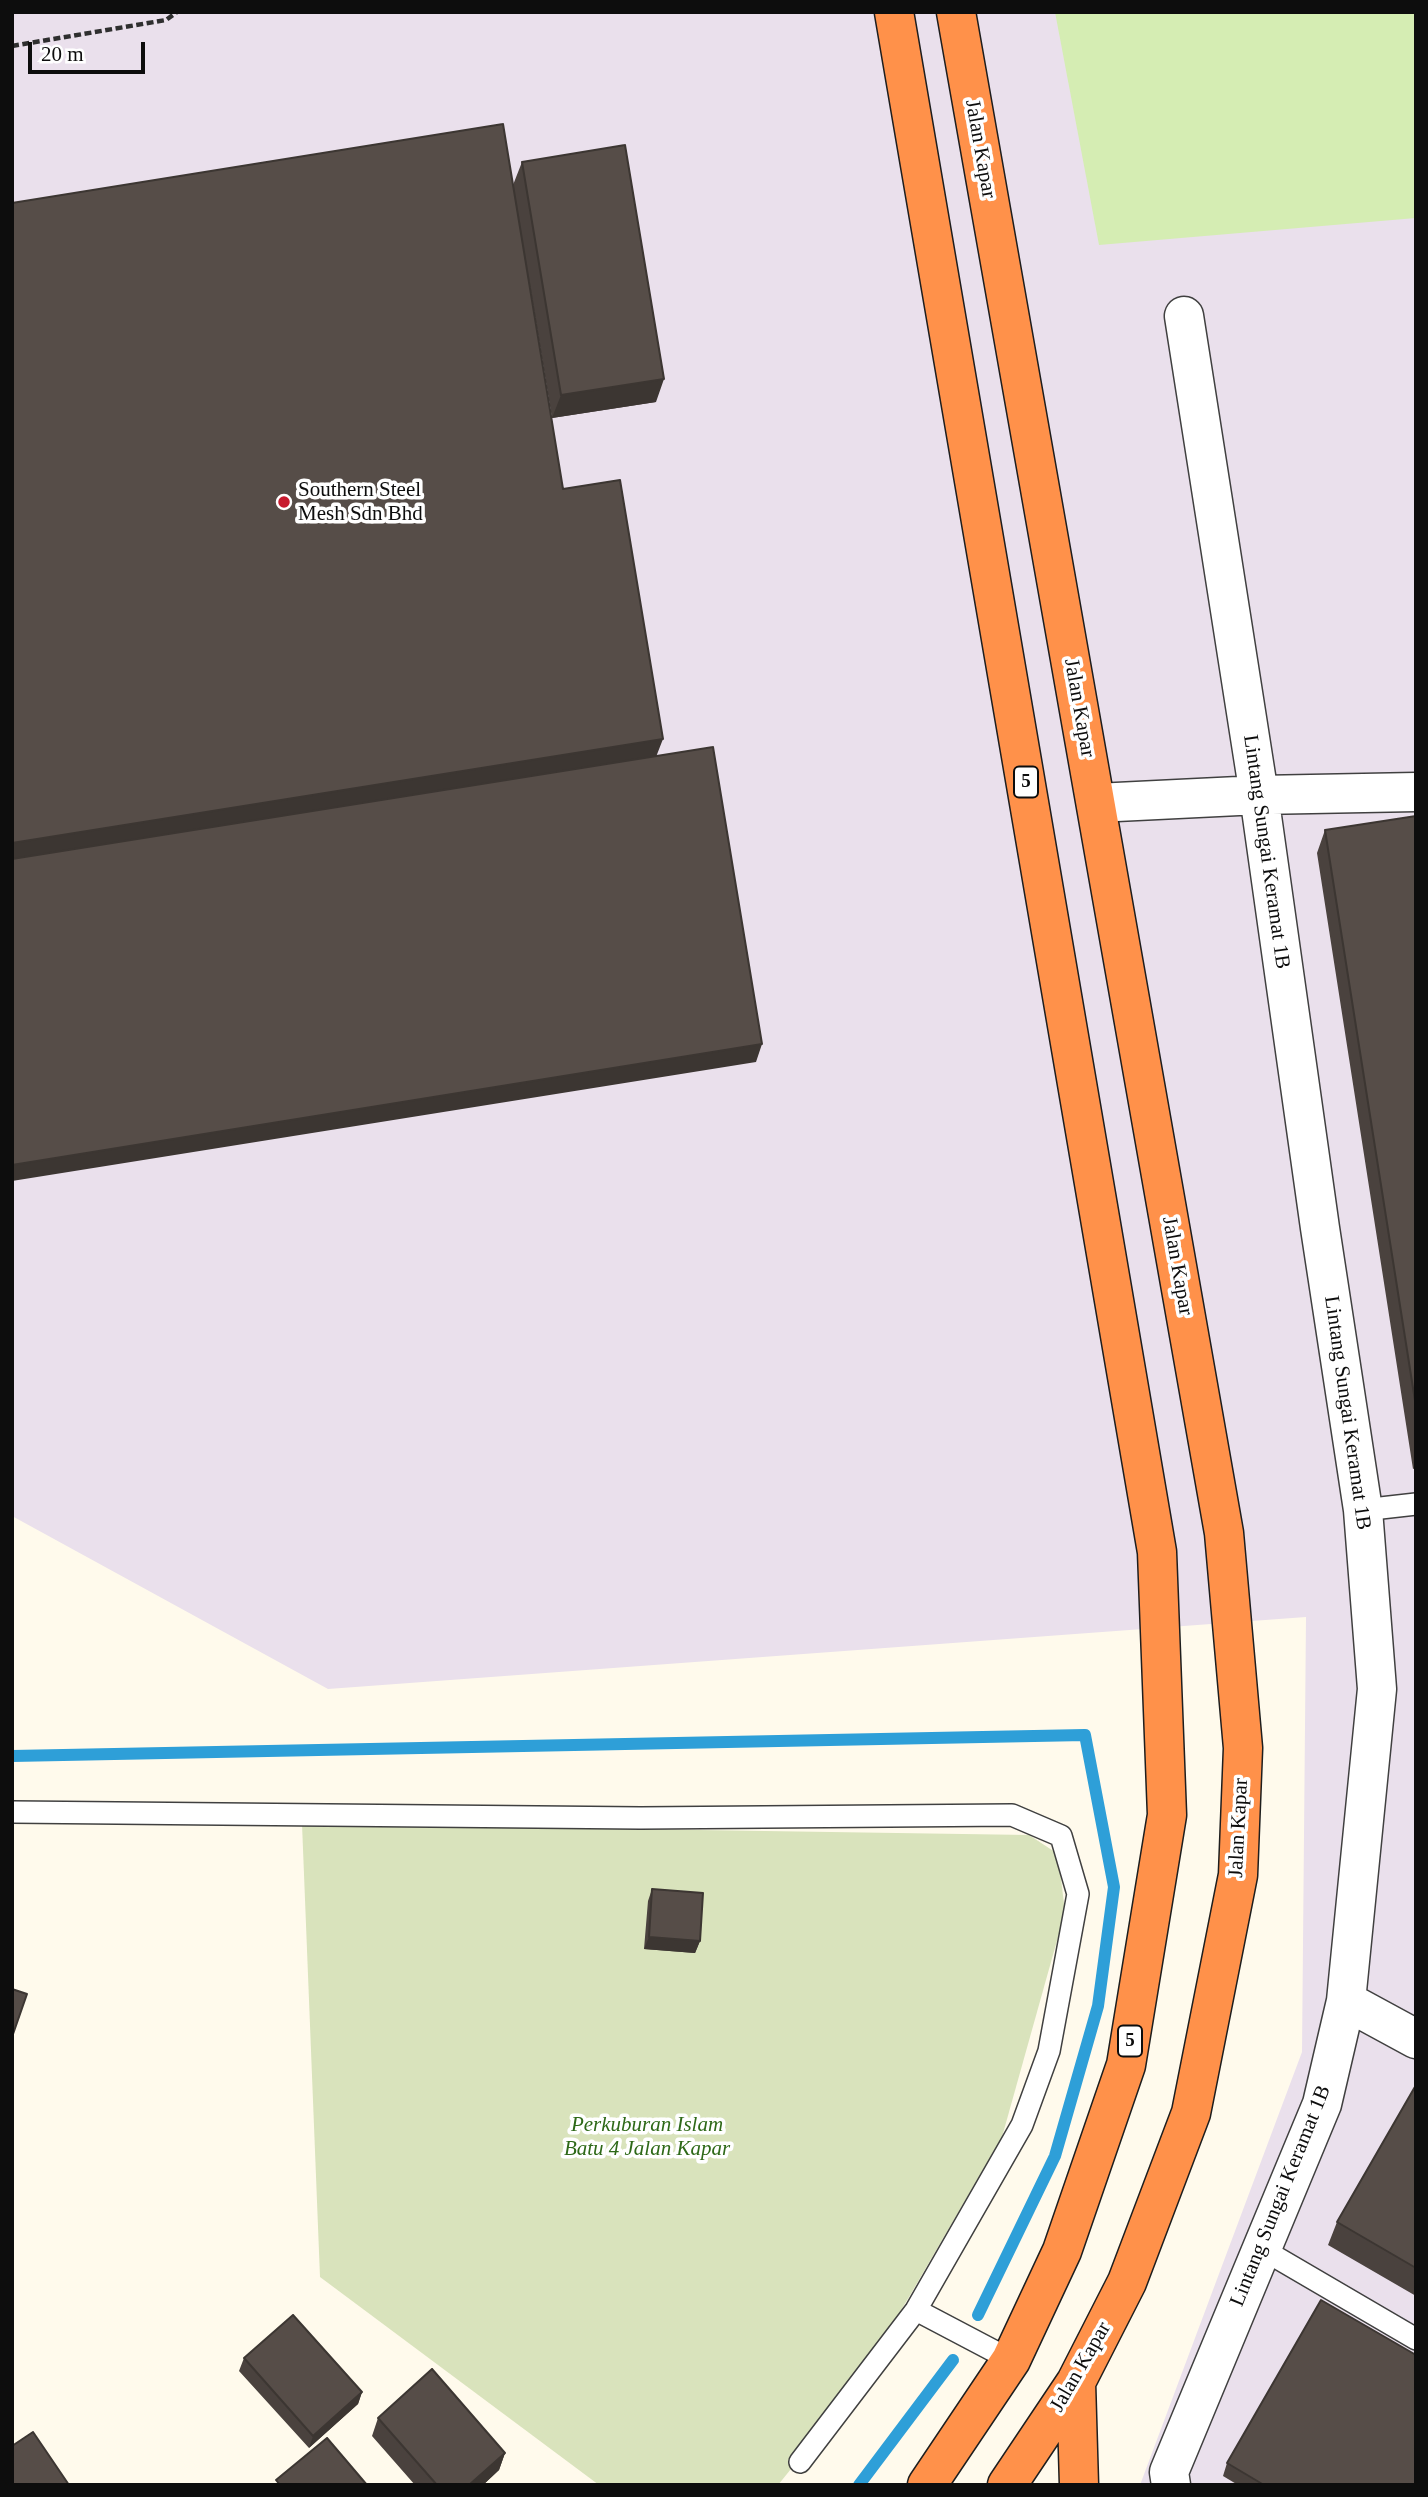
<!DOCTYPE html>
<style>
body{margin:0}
#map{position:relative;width:1428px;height:2497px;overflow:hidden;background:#fffaec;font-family:Georgia,serif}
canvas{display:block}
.frame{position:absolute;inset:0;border:14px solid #0d0d0d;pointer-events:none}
.scale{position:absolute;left:28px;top:42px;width:117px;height:32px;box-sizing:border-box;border:4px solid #0d0d0d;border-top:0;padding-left:9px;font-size:21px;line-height:24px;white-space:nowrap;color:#0d0d0d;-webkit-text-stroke:5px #fff;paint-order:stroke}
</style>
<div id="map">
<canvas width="1428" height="2497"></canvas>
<div class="frame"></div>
<div class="scale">20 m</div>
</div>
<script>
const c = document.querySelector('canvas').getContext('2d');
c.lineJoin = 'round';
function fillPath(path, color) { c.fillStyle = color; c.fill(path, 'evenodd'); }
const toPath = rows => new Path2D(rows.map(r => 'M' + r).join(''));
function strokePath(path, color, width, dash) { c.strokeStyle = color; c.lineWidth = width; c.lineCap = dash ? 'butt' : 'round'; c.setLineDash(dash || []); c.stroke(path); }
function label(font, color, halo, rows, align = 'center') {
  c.font = font + ' Georgia,serif'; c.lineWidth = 7; c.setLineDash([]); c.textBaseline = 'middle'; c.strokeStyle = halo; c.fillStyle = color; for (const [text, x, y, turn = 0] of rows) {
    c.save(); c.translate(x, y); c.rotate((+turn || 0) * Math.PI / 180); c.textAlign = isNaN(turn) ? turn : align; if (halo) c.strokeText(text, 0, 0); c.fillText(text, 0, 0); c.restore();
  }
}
fillPath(toPath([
 [12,12,1416,12,1416,2485,1140,2485,1302,2052,1306,1617,328,1689,12,1516]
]), '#eae0ec');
fillPath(toPath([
 [1055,12,1416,12,1416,218,1099,245]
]), '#d5edb3');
fillPath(toPath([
 [302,1824,1029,1835,1058,1854,1065,1912,1002,2137,909,2297,842,2406,778,2485,599,2485,320,2277]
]), '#d9e3bc');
strokePath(toPath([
 [12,1756,1085,1735,1114,1887,1098,2006,1055,2156,978,2315],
 [859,2485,953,2360]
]), '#2e9fd8', 12);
const lane = toPath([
 [1363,1510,1416,1504],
 [12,1812,641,1818,1012,1815,1061,1836,1078,1894,1049,2051,1022,2125,916,2310,800,2462],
 [1262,2249,1416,2339],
 [916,2310,1011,2360]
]);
const street = toPath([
 [1096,803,1259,795,1416,792],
 [1346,2001,1416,2039],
 [1171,2485,1169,2472,1322,2104,1346,2001,1377,1689,1363,1510,1320,1228,1259,795,1184,316]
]);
const highway = toPath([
 [894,12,1157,1552,1167,1815,1126,2065,1062,2251,1011,2360,927,2485],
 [956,12,1224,1533,1243,1748,1238,1875,1191,2113,1127,2282,1076,2382,1007,2485],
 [1076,2382,1079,2485]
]);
strokePath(lane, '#404040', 24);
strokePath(street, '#404040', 41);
strokePath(highway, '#1e1e1e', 41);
strokePath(toPath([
 [12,46,166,20,177,12]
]), '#2f2f2f', 4.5, [7, 3.5]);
strokePath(lane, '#fff', 21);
strokePath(street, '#fff', 38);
strokePath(highway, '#ff914a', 38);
fillPath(toPath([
 [522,162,656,402,552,418,513,185],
 [1416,816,1416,1468,1413,1469,1317,853,1325,830],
 [652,1889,700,1941,695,1953,644,1949,648,1901],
 [1416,2085,1416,2296,1328,2245,1337,2222],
 [244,2358,362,2392,358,2404,309,2448,239,2371],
 [378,2418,505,2453,499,2470,483,2485,415,2485,372,2436],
 [1227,2463,1416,2485,1238,2485,1223,2476]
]), '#4a423e');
fillPath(toPath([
 [664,379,656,402,552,418,561,395],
 [663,739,656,757,12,860,12,843],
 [762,1044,756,1062,12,1181,12,1165],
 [649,1937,700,1941,695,1953,644,1949],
 [362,2392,358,2404,309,2448,313,2436],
 [505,2453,499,2470,483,2485,469,2485]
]), '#3c3632');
const building = toPath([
 [503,124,563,489,620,480,663,739,12,843,12,203,503,124],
 [625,145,664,379,561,395,522,162,625,145],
 [713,747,762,1044,12,1165,12,859,713,747],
 [1416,816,1416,1407,1325,830,1416,816],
 [652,1889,703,1893,700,1941,649,1937,652,1889],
 [12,1989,27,1994,12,2037,12,1989],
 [1416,2085,1416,2268,1337,2222,1416,2085],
 [1321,2300,1416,2355,1416,2485,1264,2485,1227,2463,1321,2300],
 [293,2315,362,2392,313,2436,244,2358,293,2315],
 [432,2369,505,2453,469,2485,437,2485,378,2418,432,2369],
 [33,2432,69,2485,12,2485,12,2446,33,2432],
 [327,2438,367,2485,280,2485,276,2480,327,2438]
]);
fillPath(building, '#564d48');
strokePath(building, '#3c3632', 2);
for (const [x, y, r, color] of [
 [284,502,7,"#c71a2e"]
]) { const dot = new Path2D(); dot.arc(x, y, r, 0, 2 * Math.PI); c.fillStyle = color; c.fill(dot); strokePath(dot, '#fff', 2.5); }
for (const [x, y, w] of [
 [1026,782,24],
 [1130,2041,24]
]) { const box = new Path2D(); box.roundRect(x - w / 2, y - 15.5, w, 31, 5); c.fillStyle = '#fff'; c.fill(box); strokePath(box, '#0d0d0d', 2); }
label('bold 19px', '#0d0d0d', null, [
 ["5",1026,782],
 ["5",1130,2041]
]);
label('21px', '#0d0d0d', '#fff', [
 ["Jalan Kapar",980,149,80],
 ["Jalan Kapar",1079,708,80],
 ["Lintang Sungai Keramat 1B",1266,852,82],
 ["Jalan Kapar",1177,1266,80],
 ["Lintang Sungai Keramat 1B",1347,1413,82],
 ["Jalan Kapar",1239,1828,-87],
 ["Lintang Sungai Keramat 1B",1281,2196,-68],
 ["Jalan Kapar",1081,2367,-60]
]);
label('21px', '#0d0d0d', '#fff', [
 ["Southern Steel",298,490],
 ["Mesh Sdn Bhd",298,514]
], 'left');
label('italic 21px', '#2e6918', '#fff', [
 ["Perkuburan Islam",647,2125],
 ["Batu 4 Jalan Kapar",647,2149]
]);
</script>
